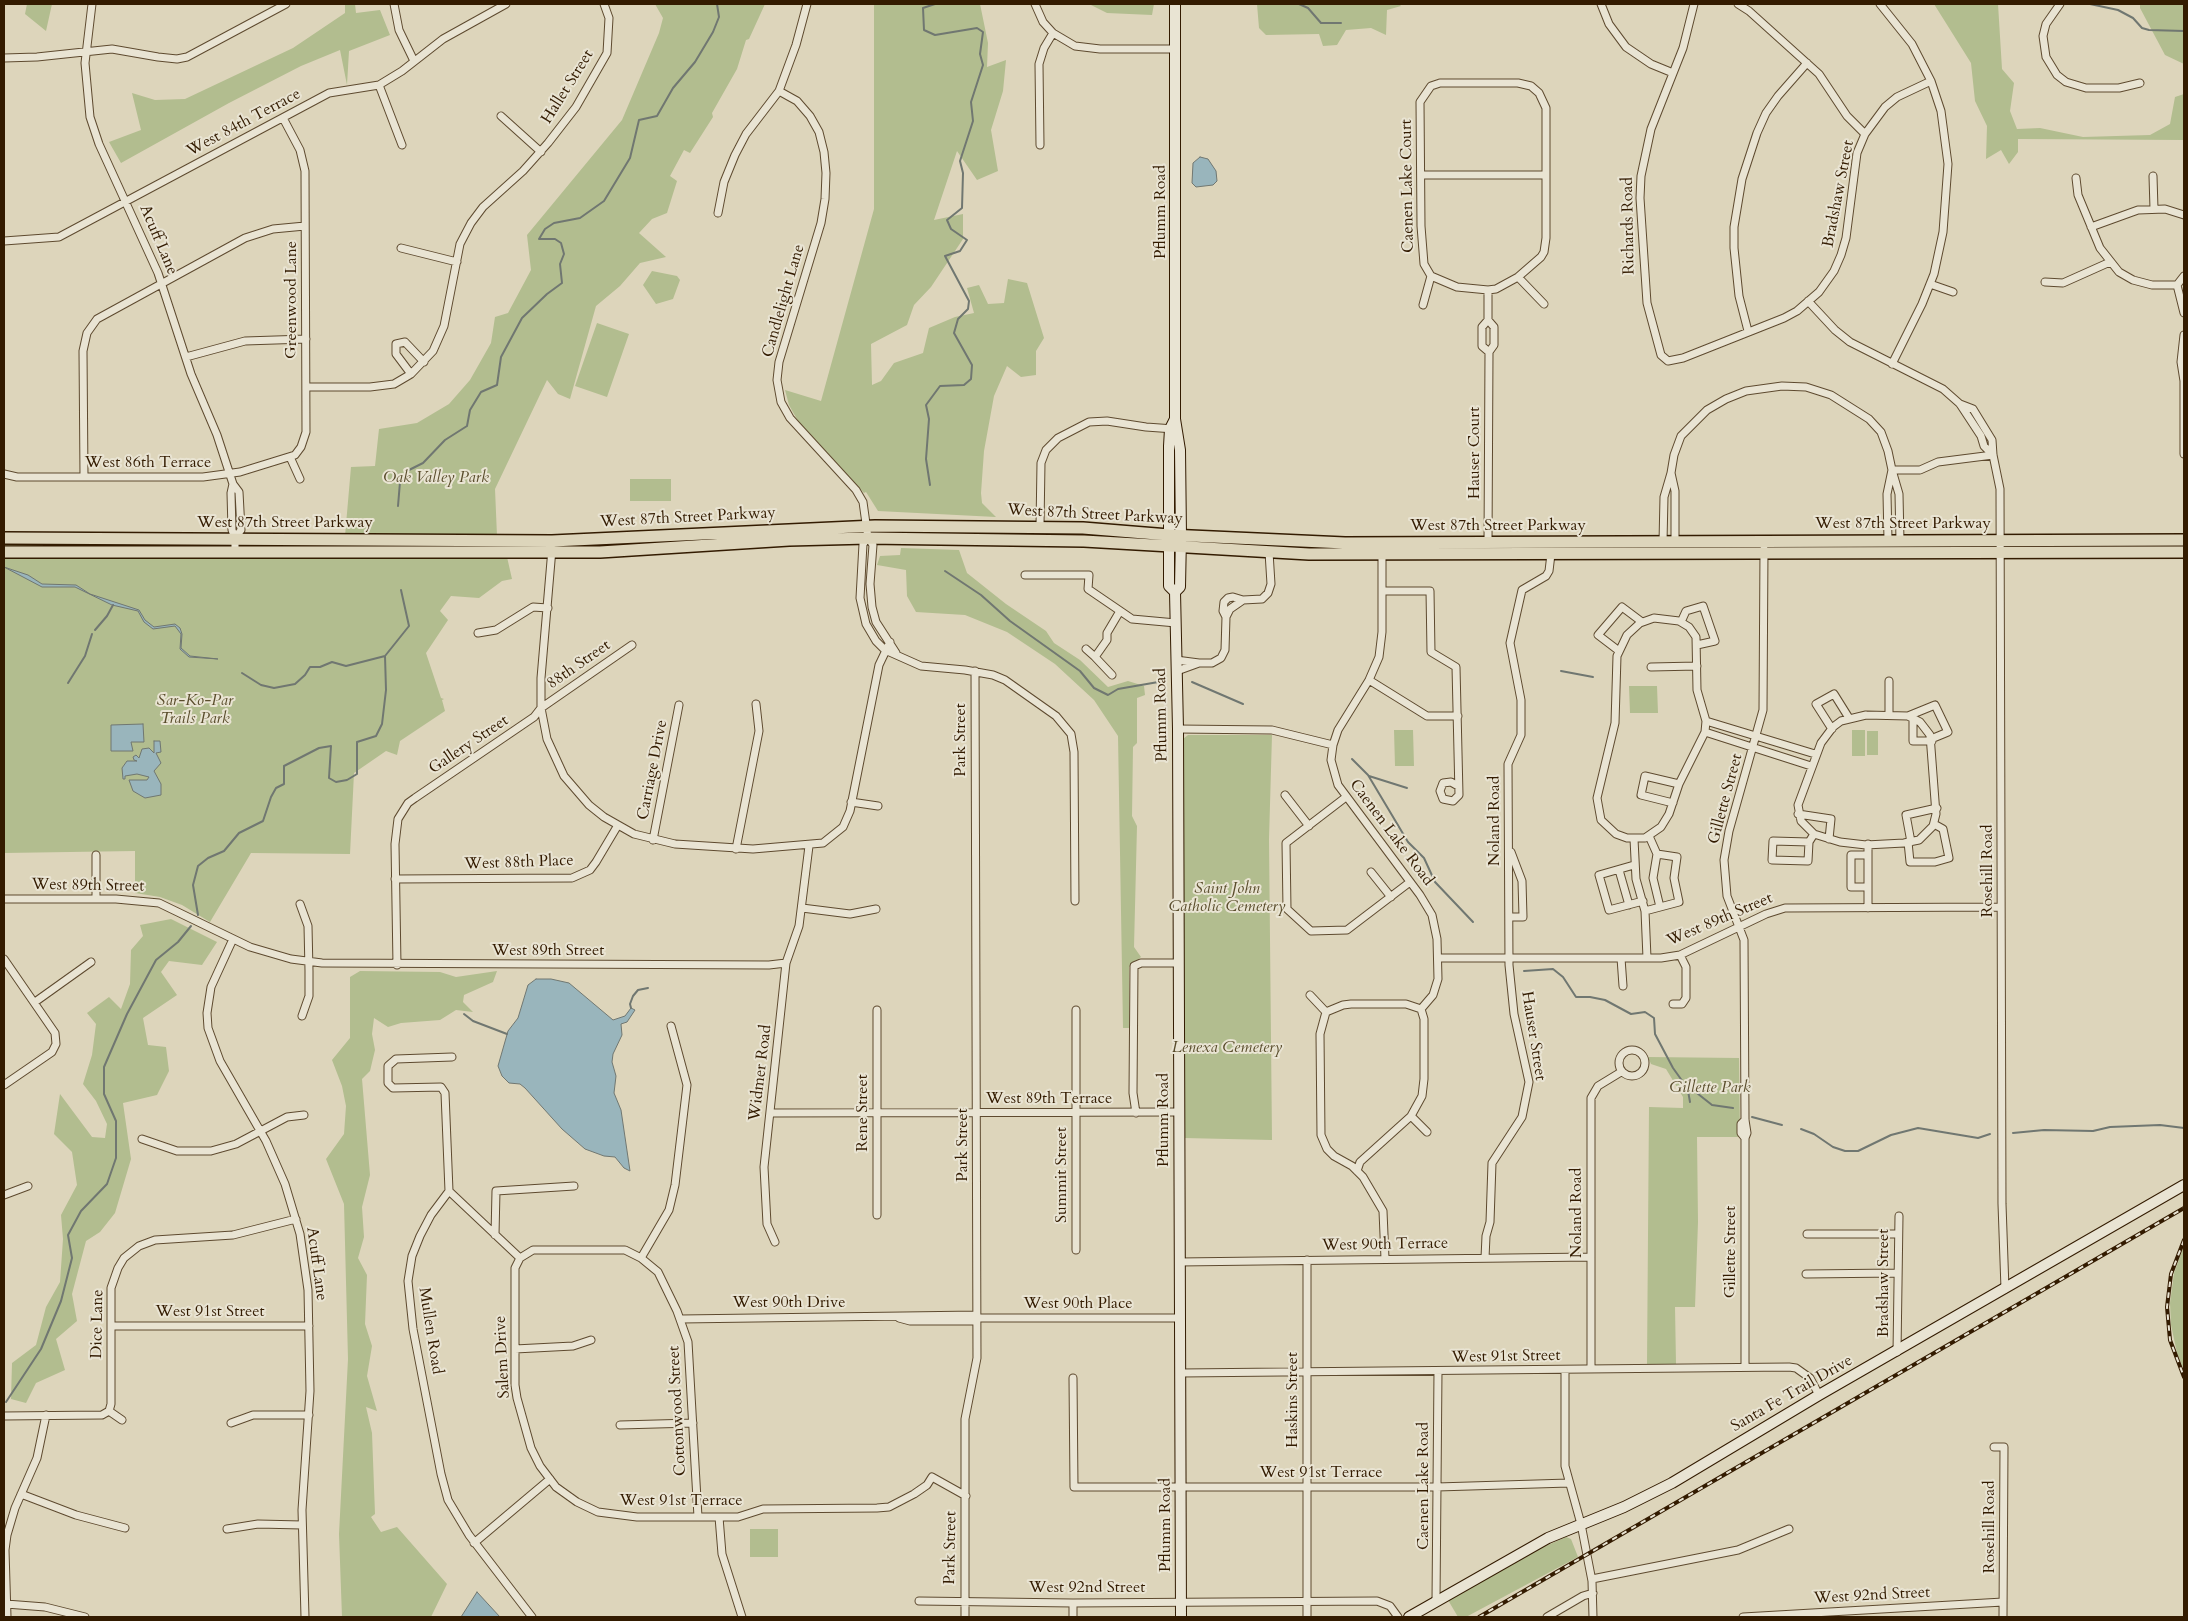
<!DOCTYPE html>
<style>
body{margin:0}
#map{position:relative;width:2188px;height:1621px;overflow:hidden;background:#ddd5bb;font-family:Cardo,serif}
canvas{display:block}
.frame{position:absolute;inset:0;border:5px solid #331b00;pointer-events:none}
</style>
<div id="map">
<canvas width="2188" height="1621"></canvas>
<div class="frame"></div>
</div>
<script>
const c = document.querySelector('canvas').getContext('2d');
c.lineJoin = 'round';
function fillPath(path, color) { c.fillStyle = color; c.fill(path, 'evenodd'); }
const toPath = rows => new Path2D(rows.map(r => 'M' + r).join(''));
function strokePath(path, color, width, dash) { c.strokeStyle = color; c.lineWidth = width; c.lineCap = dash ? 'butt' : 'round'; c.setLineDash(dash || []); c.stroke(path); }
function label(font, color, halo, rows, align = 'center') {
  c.font = font + ' Cardo,serif'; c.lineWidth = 4; c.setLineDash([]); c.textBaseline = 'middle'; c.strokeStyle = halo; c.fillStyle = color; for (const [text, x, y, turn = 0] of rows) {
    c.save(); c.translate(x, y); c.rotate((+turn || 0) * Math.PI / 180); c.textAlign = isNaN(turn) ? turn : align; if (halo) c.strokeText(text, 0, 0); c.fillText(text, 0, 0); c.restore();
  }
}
fillPath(toPath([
 [27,4,52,4,46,31,25,14],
 [345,4,355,4,356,13,380,10,390,35,349,51,347,85,340,50,301,66,229,103,121,163,109,142,141,130,132,93,155,100,185,99,293,48,345,13],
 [655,4,765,4,749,39,746,40,737,69,712,113,713,117,690,153,684,150,670,176,677,181,667,213,652,219,639,233,666,257,640,263,620,286,596,306,570,399,558,394,547,380,495,489,497,536,345,536,351,467,375,466,379,429,417,423,449,404,470,380,491,343,495,317,508,313,531,270,527,235,622,120,659,33,663,18],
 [874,4,980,4,988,43,987,67,1006,60,1003,91,991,130,998,171,977,180,957,151,934,220,963,214,963,239,931,287,914,305,907,325,871,344,872,385,881,381,894,363,923,353,929,328,955,317,974,313,967,288,979,285,988,304,1004,303,1008,279,1027,283,1044,338,1036,351,1036,375,1021,377,1007,366,994,396,984,451,981,493,982,503,996,517,878,511,866,492,864,493,798,421,789,405,785,390,821,401,874,209],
 [1089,4,1154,4,1152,15,1107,13],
 [1257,4,1399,4,1401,6,1387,10,1386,35,1371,28,1346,30,1337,45,1323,46,1319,34,1266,35,1259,28],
 [1934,4,1998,4,2002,69,2014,83,2010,111,2017,129,2040,128,2083,137,2150,135,2170,124,2175,97,2184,94,2184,140,2018,139,2018,152,2009,164,2001,150,1986,159,1987,126,1975,101,1971,63],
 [2140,4,2184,4,2184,64,2165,55,2140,8],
 [652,271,677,276,680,280,673,299,656,304,643,285],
 [597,323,629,334,607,397,575,386],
 [630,479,671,479,671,501,630,501],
 [4,544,121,544,121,545,4,547],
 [901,548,959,550,967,573,1006,604,1046,631,1054,643,1080,660,1108,687,1128,681,1144,686,1145,695,1137,698,1137,743,1133,747,1132,816,1137,826,1134,947,1141,957,1129,967,1129,1028,1123,1028,1118,736,1094,700,1055,664,1007,632,965,615,916,612,907,596,906,570,877,565,880,556,900,555],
 [4,557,507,557,512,579,502,581,479,598,451,596,440,611,448,620,426,653,441,698,444,699,442,700,445,711,400,741,397,755,386,751,354,773,350,854,251,853,210,922,182,905,160,897,135,893,135,851,4,853],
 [1629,686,1657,686,1658,713,1630,713],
 [1394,730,1413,730,1414,766,1395,766],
 [1852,730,1865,730,1865,756,1852,756],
 [1867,731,1878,731,1878,755,1867,755],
 [1188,735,1272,735,1269,839,1272,1140,1184,1138,1183,739],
 [171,919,217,942,202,965,169,961,161,972,177,995,143,1018,148,1045,166,1047,169,1071,157,1095,123,1103,131,1159,115,1213,100,1232,86,1241,72,1294,77,1321,56,1339,65,1370,36,1383,26,1403,11,1399,12,1363,36,1345,46,1307,60,1282,63,1239,61,1215,77,1185,72,1152,54,1134,60,1094,92,1137,105,1138,107,1124,96,1101,83,1084,92,1055,96,1024,87,1013,109,997,121,1009,130,984,131,950,143,936,140,925],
 [360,971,440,972,456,977,497,971,493,982,464,995,463,1002,473,1012,456,1010,440,1020,401,1023,388,1027,374,1018,372,1034,375,1050,370,1071,362,1079,370,1175,362,1207,364,1237,358,1258,367,1275,365,1324,372,1346,367,1376,377,1411,366,1407,372,1433,375,1514,371,1517,381,1532,397,1527,447,1584,431,1617,342,1617,339,1534,348,1359,344,1204,326,1159,344,1134,346,1106,342,1086,332,1060,350,1038,350,977],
 [1648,1057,1739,1058,1740,1137,1697,1137,1698,1222,1695,1307,1675,1307,1676,1364,1647,1364,1649,1107,1683,1108,1683,1097,1666,1069,1651,1064],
 [2184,1246,2184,1370,2177,1353,2171,1325,2170,1303,2174,1273],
 [750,1529,778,1529,778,1557,750,1557],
 [1566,1537,1571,1539,1578,1557,1466,1617,1458,1617,1448,1600,1541,1548]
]), '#b2bd8f');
const water = toPath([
 [1200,157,1208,159,1216,171,1217,181,1213,185,1196,187,1192,183,1193,163,1200,157],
 [4,567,28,575,42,584,76,585,90,594,139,610,145,620,154,627,175,624,180,628,182,634,181,648,190,656,218,659,189,657,180,649,181,634,175,626,153,629,144,622,138,611,112,605,75,587,42,587,4,567],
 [143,724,144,742,131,742,133,751,111,751,111,725,143,724],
 [154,741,160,741,161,752,156,753,161,763,154,771,161,784,161,795,145,798,133,791,129,780,147,780,149,777,137,774,125,776,125,779,123,779,122,768,127,761,137,761,134,760,133,757,136,755,139,758,142,749,149,748,154,753,154,741],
 [536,979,551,979,569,983,613,1020,625,1016,631,1008,635,1010,627,1022,621,1024,622,1035,613,1054,612,1062,616,1076,614,1093,621,1110,630,1171,624,1168,615,1157,604,1156,585,1149,562,1129,525,1088,520,1084,509,1083,502,1076,498,1066,508,1031,518,1018,528,985,536,979],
 [477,1592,500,1617,461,1617,477,1592]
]);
fillPath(water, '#99b5bc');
strokePath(water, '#707771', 1);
strokePath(toPath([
 [1299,4,1308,8,1321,23,1341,23],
 [2090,4,2118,10,2133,18,2142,28,2149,30,2184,31],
 [930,485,926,459,929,419,926,405,940,386,964,385,971,379,972,365,954,333,958,319,968,309,969,301,945,256,960,251,967,240,951,229,947,220,962,208,963,173,960,161,973,121,971,102,983,65,980,54,983,32,977,28,935,35,924,30,923,8,935,4],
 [398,506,400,482,407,471,423,463,445,440,467,426,470,410,481,392,497,385,501,357,522,318,547,294,562,283,560,264,564,254,561,243,555,239,539,239,545,229,554,223,580,218,604,201,630,158,639,120,657,116,673,88,695,62,713,32,719,17,717,4],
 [945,571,981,595,1010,621,1080,671,1094,688,1108,695,1118,689,1164,681],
 [95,630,107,616,113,605],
 [1561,671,1593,677],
 [242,673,261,685,274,688,295,684,305,675,310,667,320,667,332,662,346,666,385,656],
 [1192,682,1243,704],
 [68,683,85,656,92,634],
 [1352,759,1368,775,1408,842,1424,858,1435,882,1473,922],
 [1369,776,1407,788],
 [198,915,193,885,198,866,208,858,224,851,239,833,263,821,271,797,276,788,284,784,284,766,319,748,331,746,329,778,336,782,347,780,357,774,357,742,376,736,382,724,386,690,385,656,409,626,401,590],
 [1524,971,1553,969,1563,977,1576,997,1590,997,1605,1000,1631,1014,1645,1012,1654,1018,1655,1034,1673,1068,1683,1082,1712,1105,1733,1108],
 [631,1008,630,1004,633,996,638,990,648,988],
 [464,1014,473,1021,507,1034],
 [1687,1085,1690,1102],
 [1752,1117,1782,1125],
 [1801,1129,1814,1134,1833,1147,1845,1151,1858,1151,1891,1135,1918,1128,1978,1138,1990,1134],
 [2013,1133,2044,1130,2093,1131,2110,1127,2160,1125,2184,1128],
 [6,1402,41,1349,61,1301,72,1258,68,1235,81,1211,107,1184,116,1158,116,1121,104,1094,104,1067,127,1014,156,960,178,942,191,926]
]), '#707771', 2);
const minor = toPath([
 [92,4,85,63,90,117,99,144,158,273,191,374,217,435,233,484,239,492,241,530,235,538],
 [394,4,399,30,414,61],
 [1035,4,1043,22,1053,33,1075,46,1100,49,1176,49],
 [1601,4,1609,24,1626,47,1651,64,1673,73],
 [1694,4,1683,48,1651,129,1641,176,1640,198,1647,303,1661,355,1668,361,1683,358,1784,318,1797,311,1819,292,1834,271,1841,255,1846,238,1857,153,1865,134,1885,107,1897,97,1931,81],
 [1738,4,1749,11,1819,74,1847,116,1865,134],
 [1880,4,1912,44,1931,81,1941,111,1948,164,1943,232,1934,274,1922,304,1892,364],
 [2060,4,2046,24,2043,36,2046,57,2057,75,2066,82,2086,88,2119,88,2140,83],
 [4,58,37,57,112,49,158,57,177,59,187,57,286,4],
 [1440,83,1518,83,1531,86,1539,93,1546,108,1546,238,1544,252,1541,257,1518,277,1496,289,1488,290,1457,287,1431,276,1424,264,1421,226,1420,102,1431,86,1440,83],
 [379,85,402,145],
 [779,91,797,101,810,116,819,132,824,152,826,173,825,199,821,223,779,362,777,380,781,402,790,418,856,490,863,502,868,538,873,545,870,584,872,607,876,622,896,653],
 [501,116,541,152],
 [1040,145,1039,64,1044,48,1053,33],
 [1421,175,1546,175],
 [2153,176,2154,209],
 [2076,178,2078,195,2100,248,2119,272,2133,280,2152,285,2177,285,2184,276],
 [718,213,724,182,735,155,746,134,779,91,796,45,807,4],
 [2091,227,2138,210,2165,209,2184,215],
 [4,241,59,237,329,93,379,85,402,71,443,39,506,4],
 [401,248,457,262],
 [1518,277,1544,304],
 [2045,282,2063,283,2110,262],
 [1930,284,1953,292],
 [2177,285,2184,313],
 [1488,290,1488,320,1494,327,1494,345,1489,352,1488,544],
 [1808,301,1835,330,1850,342,1943,389,1960,404,1981,436,1984,446,1993,455],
 [1423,305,1431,276],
 [1488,320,1482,327,1482,346,1489,352],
 [1748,331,1739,296,1734,248,1734,227,1742,179,1757,133,1766,113,1778,96,1807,63],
 [2184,335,2181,362,2184,381,2184,454],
 [186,357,245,341,306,339],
 [411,374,396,354,396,344,405,342,424,362],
 [307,387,370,387,394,384,411,374,433,351,444,326,460,244,471,223,483,207,523,171,548,143,576,107,607,53,609,18,604,4],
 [1960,404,1973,409,1992,440,1993,455,2000,489,2002,1204,2005,1289],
 [290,457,300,479],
 [1671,473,1674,455,1681,436,1707,410,1726,399,1746,391,1782,386,1806,387,1831,395,1869,419,1881,432,1888,451,1892,470,1920,470,1938,462,1993,455],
 [4,474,17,477,203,477,240,472,295,455,301,447,306,432,305,171,300,150,283,118],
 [84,477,83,351,87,333,97,319,245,238,273,229,305,226],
 [233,484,231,493,232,530,235,538,235,551],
 [1040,526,1041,463,1046,450,1058,438,1089,422,1107,421,1146,427,1174,429],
 [868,538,863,544,860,598,866,624,876,641,885,650,921,666,965,670,993,675,1005,680,1056,716,1071,734,1074,752,1075,901],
 [1888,540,1887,494,1892,470,1899,494,1900,541],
 [1663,542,1664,497,1671,473,1675,491,1675,542],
 [1382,555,1382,632,1379,657,1369,680,1338,730,1333,745,1331,760,1338,785,1420,895,1432,915,1437,939,1438,979,1433,995,1421,1009],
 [1025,575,1089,575,1088,589,1132,619,1176,623],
 [1382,591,1430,591,1431,652,1456,667,1459,795,1453,801,1443,799,1440,791,1443,783,1451,782,1458,786],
 [1226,617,1223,611,1224,602,1228,598,1233,597,1243,600],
 [1654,618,1679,621,1689,627,1696,637,1697,690,1706,721,1705,732,1679,784,1669,814,1661,827,1645,838,1627,838,1616,834,1601,820,1597,798,1615,723,1617,656,1627,635,1640,623,1654,618],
 [1681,622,1686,611,1703,606,1715,641,1697,645],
 [478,633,496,630,533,607,548,608],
 [632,645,541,708,547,739,564,776,589,805,604,817,634,834,675,844,753,849,823,843,843,827,850,811,879,665,890,642],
 [1086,649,1095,657],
 [1619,651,1598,635,1622,607,1642,622],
 [1176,660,1199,663,1212,663,1221,658,1225,650,1226,617,1230,609,1243,600,1262,599,1268,593,1271,584,1269,552],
 [1651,667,1697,666],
 [1177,671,1199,663],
 [1112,675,1095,657,1107,640,1107,633,1120,611],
 [1369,680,1427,716,1458,716],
 [1866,715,1908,716,1920,722,1930,735,1936,814,1933,826,1919,840,1904,843,1866,845,1840,842,1814,834,1801,821,1798,805,1821,743,1833,727,1841,721,1866,715],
 [1889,715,1889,681],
 [1908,716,1935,705,1948,732,1931,739],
 [1913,718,1913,741,1932,741],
 [1706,721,1815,754],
 [1178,729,1272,730,1333,745],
 [1832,729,1816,704,1834,694,1849,718],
 [1705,732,1811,766],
 [1285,795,1309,826],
 [1346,797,1286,843,1287,909,1311,931,1347,930,1410,882],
 [851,802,878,806],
 [1673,803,1641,795,1645,776,1679,784],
 [1798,814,1831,819,1829,839],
 [1634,839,1636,879,1645,911,1647,958],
 [653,840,679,705],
 [1809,842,1773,841,1772,860,1808,861,1809,842,1814,834],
 [1908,842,1910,862,1935,862,1949,858,1943,829,1934,824],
 [1911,842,1906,815,1937,808],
 [736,849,759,731,756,704],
 [1657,854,1653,878,1660,907],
 [1634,865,1599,875,1609,910,1643,901],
 [1619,870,1629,905],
 [1371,872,1391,897],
 [395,879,572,878,590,870,596,862,618,825],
 [1868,887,1851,887,1851,855,1868,855],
 [4,899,116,899,159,903,250,947,291,959,322,963,769,965,786,963],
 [96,899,96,855],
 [300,904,308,926,309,971,309,996,302,1016],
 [802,908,850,914,876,909],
 [1868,908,1868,844],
 [1645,911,1679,902,1674,878,1677,857,1657,854,1649,836],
 [1509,917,1523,917,1522,881,1511,852],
 [233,939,211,987,207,1013,208,1028,220,1061,266,1141,285,1184,300,1234,308,1290,310,1391,302,1510,305,1617],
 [1438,958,1661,958,1680,955,1766,914,1785,908,2001,907],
 [1621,958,1623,986],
 [4,959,55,1033,56,1044,52,1052,4,1085],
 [397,965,395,844,398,819,408,803,415,798,534,717,541,708,541,678,552,549],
 [1310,995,1326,1012],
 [35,1002,91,962],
 [1673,1004,1682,1004,1686,998,1686,967,1680,955],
 [877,1010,877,1215],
 [1076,1010,1076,1250],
 [1326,1012,1320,1034,1321,1135,1327,1149,1334,1156,1352,1166,1363,1177,1383,1211,1385,1259],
 [1326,1012,1343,1005,1351,1004,1406,1004,1421,1009],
 '1619 1063a13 13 0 1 1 26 0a13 13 0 1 1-26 0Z',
 [770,1113,1179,1112],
 [1136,1113,1133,1093,1134,966,1141,963,1178,963],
 [1411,1116,1427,1132],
 [1745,1120,1741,1124,1741,1133,1745,1138],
 [142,1139,177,1151,211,1151,236,1144,287,1117,304,1115],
 [1357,1171,1360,1162,1411,1116,1422,1096,1424,1079,1424,1019,1421,1009],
 [449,1191,445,1093,441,1087,393,1088,388,1083,388,1066,396,1059,452,1057],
 [4,1195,28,1186],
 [1807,1234,1897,1234],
 [495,1235,496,1191,574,1186],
 [775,1242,767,1224,764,1167,786,963,799,926,809,846],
 [520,1258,515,1268,515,1385,517,1398,531,1448,540,1466,556,1487,577,1502,598,1512,637,1517,738,1517,763,1509,877,1508,889,1507,914,1494,927,1485,932,1477,966,1496],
 [520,1258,449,1191,431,1215,420,1236,412,1256,408,1281,413,1329,441,1474,448,1500,469,1535,532,1617],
 [520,1258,533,1250,625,1250,641,1258,658,1272,677,1311,688,1342,698,1517],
 [641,1258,669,1210,675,1185,687,1085,671,1026],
 [1485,1258,1486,1236,1490,1222,1492,1163,1522,1117,1529,1082,1514,1014,1509,965,1508,764,1521,735,1521,700,1510,643,1522,590,1546,576,1549,571,1551,554],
 [1307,1260,1307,1617],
 [1179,1262,1591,1257],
 [1806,1274,1897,1273],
 [899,1318,910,1321,977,1321],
 [977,1318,1178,1318],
 [681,1319,977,1315],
 [111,1326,309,1326],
 [515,1349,573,1346,591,1340],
 [1897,1352,1899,1216],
 [1745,1367,1745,1138,1747,1133,1745,1120,1744,940,1727,896,1724,860,1729,831,1763,710,1764,549],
 [1591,1369,1591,1098,1598,1086,1621,1072],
 [1565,1370,1565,1466,1581,1524,1592,1581,1593,1617],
 [1181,1373,1789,1367,1796,1368,1810,1378,1819,1395],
 [1073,1378,1074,1487,1437,1487,1569,1483],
 [109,1411,111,1404,111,1288,118,1268,124,1258,139,1246,155,1240,233,1235,296,1219],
 [109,1411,122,1420],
 [4,1416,102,1415,109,1411],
 [231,1423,253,1415,309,1415],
 [620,1425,693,1423],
 [1994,1447,2004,1447,2003,1617],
 [21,1494,76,1515,125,1528],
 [719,1517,722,1554,742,1617],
 [227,1529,258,1524,302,1525],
 [474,1543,550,1479],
 [1592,1579,1738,1550,1789,1529],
 [919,1601,1073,1603,1377,1601,1390,1606,1398,1617],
 [1436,1601,1438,1371],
 [6,1604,45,1607,85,1617],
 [7,1617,5,1550,7,1535,15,1508,37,1458,46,1415],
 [965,1617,965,1419,977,1358,975,671],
 [1073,1617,1073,1603],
 [1547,1617,1583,1596,1593,1593],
 [1743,1617,2003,1602]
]);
const secondary = toPath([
 [1175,419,1170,429,1169,446,1169,586,1175,592],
 [1175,592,1178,729,1181,1617],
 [1175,592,1180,587,1181,536,1180,450,1175,419,1175,4],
 [1409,1617,1548,1538,1624,1507,1672,1483,1819,1395,2184,1185]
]);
const primary = toPath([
 [4,538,552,541,875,526,1083,528,1169,535,1345,543,2184,540],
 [4,552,600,552,789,540,868,538,1084,541,1309,554,2184,552]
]);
strokePath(minor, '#5e4a2f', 9);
strokePath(secondary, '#331b00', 12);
strokePath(primary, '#331b00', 14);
strokePath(minor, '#e9e4d3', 7);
strokePath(secondary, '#e9e4d3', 10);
strokePath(primary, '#ddd5bb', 11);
const rail = toPath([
 [2184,1240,2171,1274,2167,1307,2170,1340,2184,1377],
 [1479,1617,2184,1208]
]);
strokePath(rail, '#331b00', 4);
strokePath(rail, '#e9e4d3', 2, [5.5]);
label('16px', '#331b00', '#e9e4d3', [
 ["Hallet Street",568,87,-58],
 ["West 84th Terrace",244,123,-28],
 ["Caenen Lake Court",1408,186,-91],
 ["Bradshaw Street",1839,194,-79],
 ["Pflumm Road",1161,212,-90],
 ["Richards Road",1629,226,-91],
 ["Acuff Lane",158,240,67],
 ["Greenwood Lane",292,300,-90],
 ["Candlelight Lane",784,301,-74],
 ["Hauser Court",1475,453,-90],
 ["West 86th Terrace",148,463],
 ["West 87th Street Parkway",1095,515,3],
 ["West 87th Street Parkway",688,518,-3],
 ["West 87th Street Parkway",285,523],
 ["West 87th Street Parkway",1903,524],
 ["West 87th Street Parkway",1498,526],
 ["88th Street",579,665,-35],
 ["Pflumm Road",1162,715,-91],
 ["Park Street",961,740,-90],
 ["Gallery Street",469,745,-34],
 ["Carriage Drive",653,770,-79],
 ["Gillette Street",1726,799,-75],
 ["Noland Road",1495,821,-90],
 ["Caenen Lake Road",1391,833,53],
 ["West 88th Place",519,863,-2],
 ["Rosehill Road",1988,871,-90],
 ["West 89th Street",88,886,1],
 ["West 89th Street",1720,920,-23],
 ["West 89th Street",548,951],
 ["Hauser Street",1533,1036,81],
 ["Widmer Road",761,1073,-83],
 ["West 89th Terrace",1049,1099],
 ["Rene Street",863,1113,-90],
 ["Pflumm Road",1164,1120,-90],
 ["Park Street",963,1145,-90],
 ["Summit Street",1062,1175,-90],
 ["Noland Road",1577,1213,-90],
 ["West 90th Terrace",1385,1245,-1],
 ["Gillette Street",1731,1252,-90],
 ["Acuff Lane",316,1264,82],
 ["Bradshaw Street",1884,1283,-90],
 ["West 90th Drive",789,1303],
 ["West 90th Place",1078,1304],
 ["West 91st Street",210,1312],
 ["Dice Lane",98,1324,-89],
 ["Mullen Road",430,1331,81],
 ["Salem Drive",503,1357,-93],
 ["West 91st Street",1506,1357,-1],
 ["Santa Fe Trail Drive",1792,1394,-30],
 ["Haskins Street",1293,1400,-90],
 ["Cottonwood Street",678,1411,-93],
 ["West 91st Terrace",1321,1473],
 ["Caenen Lake Road",1424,1486,-90],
 ["West 91st Terrace",681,1501],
 ["Pflumm Road",1166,1525,-90],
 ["Rosehill Road",1990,1527,-90],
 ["Park Street",951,1548,-89],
 ["West 92nd Street",1087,1588],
 ["West 92nd Street",1872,1596,-3]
]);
label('italic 16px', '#594c2b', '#e9e4d3', [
 ["Oak Valley Park",436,478],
 ["Sar-Ko-Par",195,701],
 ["Trails Park",195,719],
 ["Saint John",1227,889],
 ["Catholic Cemetery",1227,907],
 ["Lenexa Cemetery",1227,1048],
 ["Gillette Park",1710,1088]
]);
</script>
